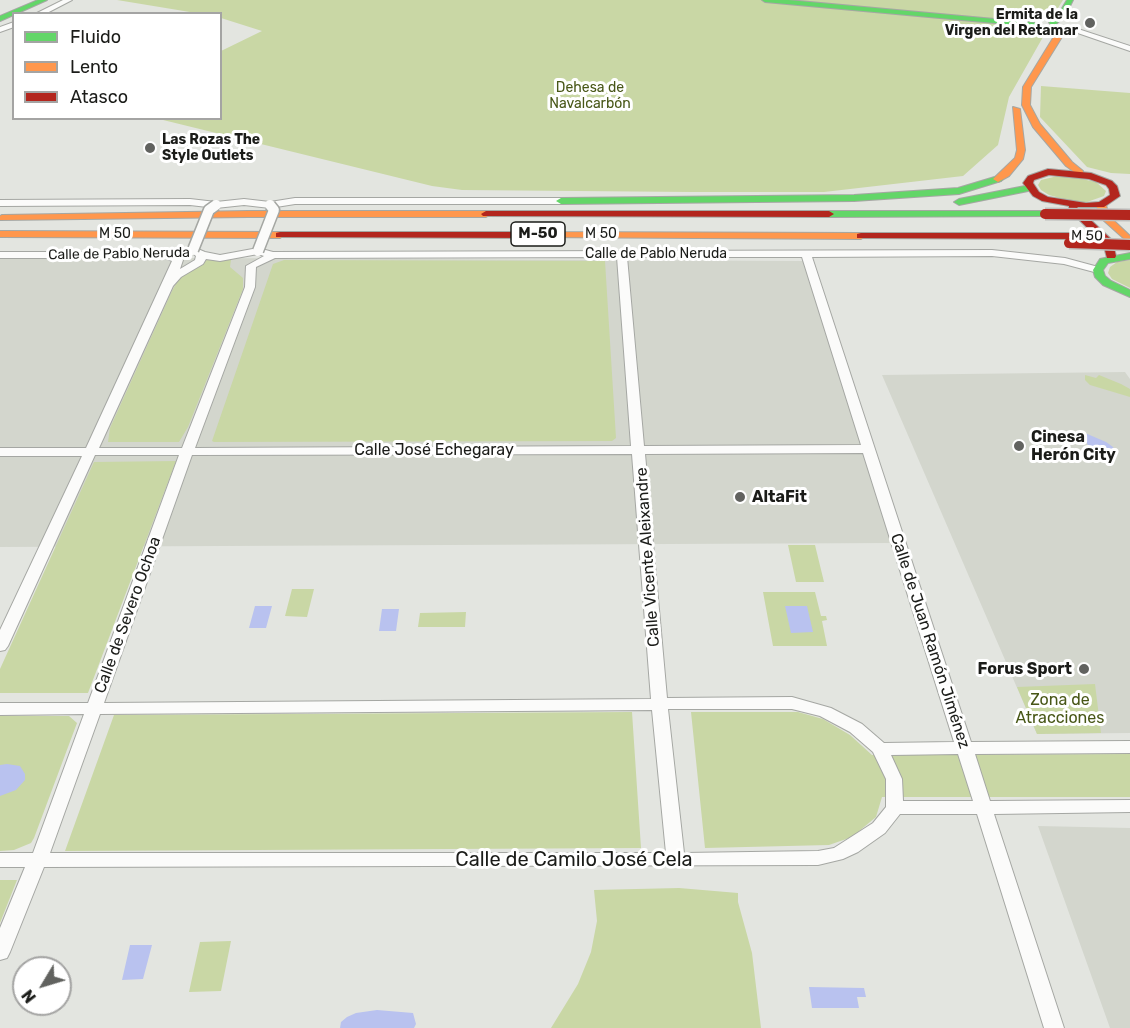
<!DOCTYPE html>
<meta charset="utf-8">
<style>
body{margin:0}
#map{position:relative;width:1130px;height:1028px;overflow:hidden;background:#e3e5e0;font-family:Rubik,sans-serif}
canvas{display:block}
.legend{position:absolute;left:12px;top:12px;width:210px;height:108px;box-sizing:border-box;background:#fff;border:2px solid #a4a4a3;margin:0;padding:8px 10px;list-style:none;font-size:18px;color:#1b1c19}
.legend li{display:flex;align-items:center;gap:12px;height:30px}
.legend b{width:30px;border:2px solid #a4a4a3}
.north{position:absolute;left:12px;top:956px;width:60px;height:60px;box-sizing:border-box;background:#fff;border:2px solid #a4a4a3;border-radius:50%;rotate:232deg;font-size:16px;font-weight:700;line-height:24px;text-align:center;color:#1b1c19}
.north::after{content:'';display:block;margin:auto;width:21px;height:27px;background:#61625f;clip-path:polygon(50% 0,100% 100%,50% 72%,0 100%)}
</style>
<div id="map">
<canvas width="1130" height="1028"></canvas>
<ul class="legend">
<li><b style="height:8px;background:#63d668"></b>Fluido</li>
<li><b style="height:8px;background:#ff974d"></b>Lento</li>
<li><b style="height:8px;background:#b3261e"></b>Atasco</li>
</ul>
<div class="north">N</div>
</div>
<script>
const c = document.querySelector('canvas').getContext('2d');
c.lineJoin = 'round';
function fillPath(path, color) { c.fillStyle = color; c.fill(path, 'evenodd'); }
const toPath = rows => new Path2D(rows.map(r => 'M' + r).join(''));
function strokePath(path, color, width, dash) { c.strokeStyle = color; c.lineWidth = width; c.lineCap = dash ? 'butt' : 'round'; c.setLineDash(dash || []); c.stroke(path); }
function label(font, color, halo, rows, align = 'center') {
  c.font = font + ' Rubik,sans-serif'; c.lineWidth = 6; c.setLineDash([]); c.textBaseline = 'middle'; c.strokeStyle = halo; c.fillStyle = color; for (const [text, x, y, turn = 0] of rows) {
    c.save(); c.translate(x, y); c.rotate((+turn || 0) * Math.PI / 180); c.textAlign = isNaN(turn) ? turn : align; if (halo) c.strokeText(text, 0, 0); c.fillText(text, 0, 0); c.restore();
  }
}
fillPath(toPath([
 [0,257,803,261,893,543,0,547],
 [1125,372,1130,379,1130,733,1037,734,882,375],
 [1038,826,1130,828,1130,1028,1110,1028]
]), '#d3d6cd');
fillPath(toPath([
 [117,0,1063,0,1053,16,1031,23,1031,26,1043,37,1009,97,998,145,963,176,824,192,691,192,462,190,432,186,159,119,220,118,221,51,262,31,221,18,220,14,196,13],
 [1041,86,1130,93,1130,174,1111,173,1087,167,1040,117],
 [1062,175,1096,182,1106,191,1104,196,1087,202,1074,202,1049,195,1041,190,1038,185,1041,180],
 [207,260,231,260,230,267,243,278,243,289,188,427,179,442,108,442,110,428,172,291,180,277],
 [284,260,605,261,616,438,612,441,214,442,212,441,273,264],
 [1130,260,1130,288,1112,279,1108,273,1110,267,1117,262],
 [1085,375,1096,378,1099,375,1121,384,1130,389,1130,397,1090,385,1085,380],
 [176,461,88,693,0,693,0,669,94,462],
 [788,545,815,545,824,582,796,582],
 [292,589,314,589,307,617,285,616],
 [763,592,815,592,821,616,826,616,827,620,822,621,827,646,773,646],
 [466,612,465,627,418,627,420,613],
 [1095,684,1101,733,1037,734,1017,687],
 [632,712,641,848,65,851,114,715],
 [691,712,798,712,823,719,850,735,872,755,1130,754,1130,797,882,797,876,817,852,837,829,845,705,848],
 [0,716,69,716,77,723,34,838,31,843,14,850,0,851],
 [0,880,17,880,0,923],
 [679,888,738,893,738,902,752,953,761,1028,551,1028,578,984,591,952,597,921,594,890],
 [231,941,221,991,189,992,200,942]
]), '#c9d7a5');
fillPath(toPath([
 [1085,433,1106,442,1113,447,1116,454,1106,453,1088,445,1081,434],
 [255,606,272,606,266,628,249,628],
 [785,606,807,606,813,632,791,633],
 [382,609,399,609,396,631,379,631],
 [7,764,20,766,25,774,25,780,16,790,0,796,0,765],
 [130,945,152,945,143,979,122,980],
 [809,987,864,988,866,997,857,997,859,1008,812,1008],
 [377,1010,413,1013,416,1024,414,1028,340,1028,341,1022,347,1017,356,1013]
]), '#b9c2ef');
const street = toPath([
 [63,0,72,0,45,14,35,14,63,0],
 [14,22,14,27,0,32,0,27,14,22],
 [1069,26,1130,46,1130,51,1069,30,1069,26],
 [295,198,561,198,566,201,561,204,295,204,270,208,244,205,216,208,190,205,0,206,0,200,190,199,216,202,244,199,270,202,295,198],
 [193,247,205,252,220,255,258,248,273,252,992,250,1065,258,1102,268,1102,272,1098,273,1064,264,992,256,812,257,971,742,1130,741,1130,753,975,754,990,801,1130,800,1130,812,994,814,1064,1028,1044,1028,977,814,900,814,885,833,858,852,843,859,818,865,44,867,10,952,7,958,0,960,0,928,25,867,0,867,0,853,33,853,84,714,0,715,0,703,88,703,179,455,95,455,8,646,5,650,0,651,0,630,82,456,0,456,0,448,86,448,172,261,166,258,0,258,0,252,168,252,193,247],
 [192,253,196,256,195,260,180,269,183,260,178,256,192,253],
 [258,254,264,256,246,266,245,287,182,448,99,448,173,286,181,277,203,264,206,259,220,261,258,254],
 [617,257,631,446,195,448,255,287,256,267,275,258,617,257],
 [627,257,802,257,861,445,644,446,627,257],
 [863,453,954,742,884,743,862,724,831,708,792,697,667,698,645,454,863,453],
 [632,454,651,699,104,703,192,455,632,454],
 [668,709,792,709,820,716,850,732,873,752,886,779,886,807,873,823,834,848,818,851,684,853,668,709],
 [652,710,666,853,50,853,100,714,652,710],
 [958,754,973,801,903,801,902,779,891,755,958,754]
]);
const fast = toPath([
 [38,0,47,0,0,21,0,16,38,0],
 [762,0,788,0,1038,23,1042,25,1038,27,765,2,762,0],
 [1067,0,1073,0,1065,16,1056,24,1050,24,1049,22,1058,15,1067,0],
 [998,176,1003,179,1001,181,959,194,854,201,561,204,556,201,561,198,854,195,958,188,998,176],
 [1030,185,1033,186,1033,190,959,205,954,202,959,199,1030,185],
 [1045,211,1050,214,1048,216,829,217,824,214,829,211,1045,211],
 [1130,253,1130,259,1108,263,1103,270,1105,276,1111,281,1130,290,1130,297,1103,285,1095,277,1093,270,1100,259,1130,253]
]);
const slow = toPath([
 [1058,30,1065,32,1031,87,1030,105,1040,124,1072,162,1083,171,1083,175,1080,176,1066,166,1033,127,1022,105,1023,87,1058,30],
 [1013,107,1020,109,1025,150,1023,159,1009,176,998,182,993,179,1015,158,1017,150,1013,107],
 [1101,202,1106,205,1109,216,1130,236,1130,244,1102,219,1096,205,1101,202],
 [248,211,486,211,491,214,486,217,248,217,0,220,0,216,2,215,248,211],
 [0,231,280,232,285,235,280,238,0,237,0,231],
 [534,232,861,233,866,236,861,239,530,237,530,233,534,232]
]);
const jam = toPath([
 [1048,169,1091,173,1112,181,1117,186,1120,196,1104,207,1077,207,1112,240,1116,256,1115,258,1107,258,1103,243,1069,210,1069,206,1042,201,1033,196,1023,183,1028,176,1048,169],
 [1049,175,1089,179,1106,185,1109,189,1110,195,1099,202,1086,203,1048,197,1039,192,1033,183,1034,180,1049,175],
 [486,211,829,211,834,214,829,217,483,216,481,214,486,211],
 [280,232,534,232,539,235,534,238,276,237,276,233,280,232],
 [861,233,1075,233,1080,236,1075,239,857,238,857,234,861,233]
]);
strokePath(street, '#a5a7a3', 2);
strokePath(fast, '#a5a7a3', 2);
strokePath(slow, '#a5a7a3', 2);
strokePath(jam, '#a5a7a3', 2);
fillPath(street, '#fbfbfa');
fillPath(fast, '#63d668');
fillPath(slow, '#ff974d');
fillPath(jam, '#b3261e');
const streetBridge = toPath([
 [193,250,209,210,216,205],
 [258,251,274,210,270,205]
]);
const jamBridge = toPath([
 [1045,214,1130,215],
 [1069,243,1130,245]
]);
strokePath(streetBridge, '#a5a7a3', 13, []);
strokePath(jamBridge, '#bebfbd', 13, []);
strokePath(streetBridge, '#fbfbfa', 10);
strokePath(jamBridge, '#b3261e', 10);
for (const [x, y, r, color] of [
 [1090,23,6,"#61625f"],
 [150,148,6,"#61625f"],
 [1019,446,6,"#61625f"],
 [740,497,6,"#61625f"],
 [1084,669,6,"#61625f"]
]) { const dot = new Path2D(); dot.arc(x, y, r, 0, 2 * Math.PI); c.fillStyle = color; c.fill(dot); strokePath(dot, '#fff', 2); }
label('bold 14px', '#1b1c19', '#fff', [
 ["Ermita de la",1078,15],
 ["Virgen del Retamar",1078,31],
 ["Las Rozas The",162,140,"left"],
 ["Style Outlets",162,156,"left"]
], 'right');
label('14px', '#485717', '#fff', [
 ["Dehesa de",590,88],
 ["Navalcarbón",590,104]
]);
label('14px', '#1b1c19', '#fff', [
 ["M 50",115,234],
 ["M 50",601,234],
 ["M 50",1087,236,1],
 ["Calle de Pablo Neruda",119,254,-1],
 ["Calle de Pablo Neruda",656,254]
]);
for (const [x, y, w] of [
 [538,234,54]
]) { const box = new Path2D(); box.roundRect(x - w / 2, y - 12, w, 24, 4.5); c.fillStyle = '#fff'; c.fill(box); strokePath(box, '#1b1c19', 1.5); }
label('bold 15px', '#1b1c19', null, [
 ["M-50",538,234]
]);
label('bold 16px', '#1b1c19', '#fff', [
 ["Cinesa",1031,437],
 ["Herón City",1031,455],
 ["AltaFit",752,497],
 ["Forus Sport",1072,669,"right"]
], 'left');
label('16px', '#1b1c19', '#fff', [
 ["Calle José Echegaray",434,450],
 ["Calle Vicente Aleixandre",648,557,-94],
 ["Calle de Severo Ochoa",128,615,-70],
 ["Calle de Juan Ramón Jiménez",930,641,72]
]);
label('16px', '#485717', '#fff', [
 ["Zona de",1060,700],
 ["Atracciones",1060,718]
]);
label('20px', '#1b1c19', '#fff', [
 ["Calle de Camilo José Cela",574,860]
]);
</script>
